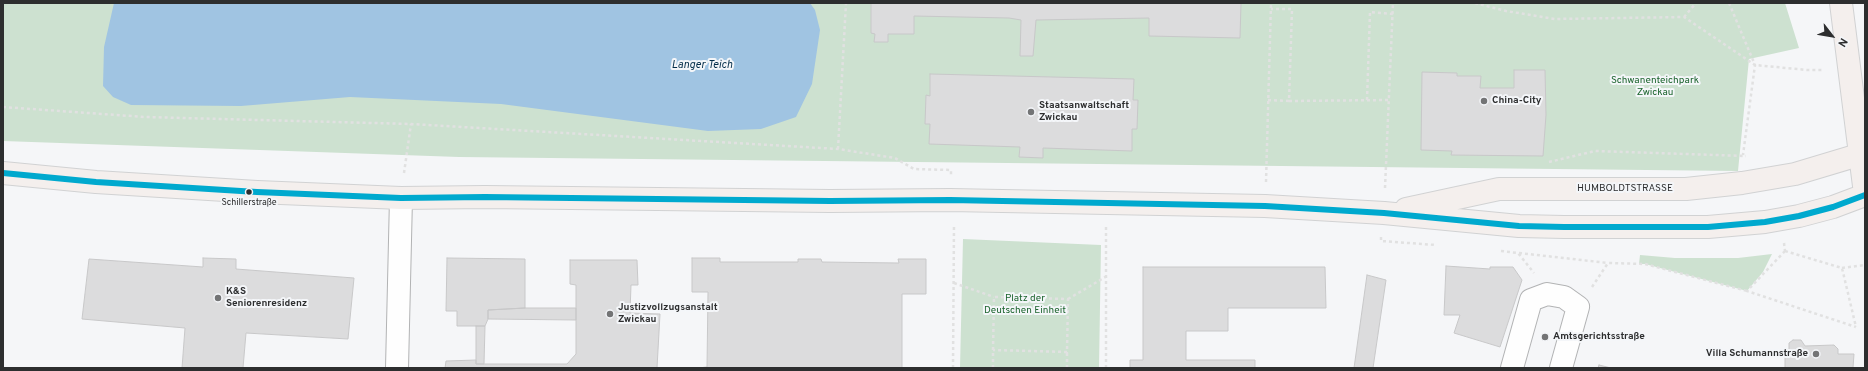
<!DOCTYPE html>
<meta charset="utf-8">
<style>
body{margin:0}
#map{position:relative;width:1868px;height:371px;overflow:hidden;background:#f5f6f8;font-family:Overpass,sans-serif}
canvas{display:block}
.frame{position:absolute;inset:0;border:4px solid #2d2e2f;pointer-events:none}
.north{position:absolute;left:1812px;top:16px;width:40px;height:40px;-webkit-text-stroke:3px #f4f6f9;paint-order:stroke;rotate:121deg;font-size:11px;font-weight:700;line-height:16px;text-align:center;color:#2d2e2f}
.north::after{content:'';display:block;margin:auto;width:14px;height:18px;background:#2d2e2f;clip-path:polygon(50% 0,100% 100%,50% 72%,0 100%)}
</style>
<div id="map">
<canvas width="1868" height="371"></canvas>
<div class="frame"></div>
<div class="north">N</div>
</div>
<script>
const c = document.querySelector('canvas').getContext('2d');
c.lineJoin = 'round';
function fillPath(path, color) { c.fillStyle = color; c.fill(path, 'evenodd'); }
const toPath = rows => new Path2D(rows.map(r => 'M' + r).join(''));
function strokePath(path, color, width, dash) { c.strokeStyle = color; c.lineWidth = width; c.lineCap = dash ? 'butt' : 'round'; c.setLineDash(dash || []); c.stroke(path); }
function label(font, color, halo, rows, align = 'center') {
  c.font = font + ' Overpass,sans-serif'; c.lineWidth = 4; c.setLineDash([]); c.textBaseline = 'middle'; c.strokeStyle = halo; c.fillStyle = color; for (const [text, x, y, turn = 0] of rows) {
    c.save(); c.translate(x, y); c.rotate((+turn || 0) * Math.PI / 180); c.textAlign = isNaN(turn) ? turn : align; if (halo) c.strokeText(text, 0, 0); c.fillText(text, 0, 0); c.restore();
  }
}
fillPath(toPath([
 [3,3,1785,3,1799,48,1749,59,1738,171,459,157,3,141],
 [963,239,1101,245,1099,368,960,368],
 [1772,254,1763,272,1747,291,1645,264,1639,264,1640,255,1675,258,1738,258]
]), '#cde1d0');
fillPath(toPath([
 [114,3,810,3,815,10,820,30,812,84,796,117,761,129,708,131,501,104,350,97,241,106,131,105,113,97,103,86,104,47]
]), '#a0c4e2');
const building = toPath([
 [871,3,1241,3,1240,38,1149,36,1149,18,1036,20,1033,56,1020,56,1021,20,1009,18,914,16,914,34,888,34,888,42,874,42,875,34,871,33,871,3],
 [1514,70,1545,70,1546,115,1543,156,1451,155,1452,151,1421,150,1422,72,1457,73,1457,76,1481,76,1480,88,1514,88,1514,70],
 [930,74,1134,79,1133,100,1138,100,1137,129,1132,129,1132,151,1043,148,1043,158,1019,157,1020,147,929,144,930,124,925,124,926,95,930,96,930,74],
 [203,258,236,259,236,269,354,278,348,339,246,333,243,368,182,368,185,328,82,319,89,259,203,267,203,258],
 [447,258,525,259,525,308,488,310,488,319,485,326,457,326,457,311,446,311,447,258],
 [692,258,720,258,720,262,798,262,798,259,821,259,822,262,899,263,898,259,926,259,926,294,902,294,902,368,698,368,707,367,708,292,692,292,692,258],
 [570,260,637,260,638,285,631,285,630,313,660,314,657,368,445,368,446,361,476,360,476,364,567,364,576,354,576,285,570,284,570,260],
 [1446,266,1490,269,1490,267,1513,267,1522,280,1500,347,1454,333,1460,315,1444,315,1446,266],
 [1143,267,1325,267,1326,308,1228,308,1228,331,1186,331,1186,360,1255,360,1255,368,1130,368,1130,360,1143,360,1143,267],
 [1367,275,1386,280,1373,368,1354,368,1367,275],
 [525,308,576,308,576,320,488,319,488,310,525,308],
 [476,326,485,326,484,364,476,364,476,326],
 [1793,340,1801,340,1805,346,1834,345,1838,349,1838,354,1854,354,1853,368,1785,368,1785,356,1789,350,1789,343,1793,340],
 [1599,365,1611,368,1598,368,1599,365]
]);
fillPath(building, '#dcdcdd');
strokePath(building, '#c8c8c9', 1);
const street = toPath([
 [397,368,401,198],
 [1512,368,1531,300,1547,294,1564,297,1578,307,1561,368]
]);
const primary = toPath([
 [1841,3,1865,194],
 [3,173,96,182,257,192,401,198,485,197,830,201,950,200,1265,206,1384,213,1519,226,1564,227,1708,227,1765,222,1799,216,1833,207,1865,195],
 [1406,209,1499,189,1686,189,1742,183,1795,174,1865,153]
]);
strokePath(street, '#b2b3b4', 24);
strokePath(primary, '#d1d2d3', 24);
strokePath(toPath([
 [1475,3,1506,11,1555,19,1684,17,1755,65,1807,70,1824,70],
 [1729,3,1755,65,1743,155],
 [1684,17,1696,3],
 [1268,100,1289,101,1292,9,1271,9],
 [1367,100,1370,12,1393,14],
 [1289,101,1389,100],
 [3,107,145,117,411,124,838,149,895,158,914,169,951,170,951,176],
 [838,149,846,3],
 [1549,162,1595,151,1746,156],
 [404,173,411,124],
 [1266,182,1271,3],
 [1385,188,1393,3],
 [1381,237,1381,241,1436,245],
 [1784,243,1785,251],
 [1501,251,1518,253,1534,273],
 [1785,251,1747,291,1856,327],
 [1785,251,1842,268,1856,327],
 [1519,253,1608,263],
 [1842,268,1865,265],
 [954,283,994,297],
 [1592,287,1608,263,1645,264,1747,291],
 [1068,299,1107,276],
 [953,368,954,225],
 [993,368,993,350,994,297,1068,299,1067,352,993,350],
 [1067,368,1067,352],
 [1106,368,1106,227]
]), '#e1e1e1', 2.5, [3, 3]);
strokePath(street, '#fefefe', 22);
strokePath(primary, '#f4efed', 22);
strokePath(toPath([
 [3,173,96,182,257,192,401,198,485,197,830,201,950,200,1265,206,1384,213,1519,226,1564,227,1708,227,1765,222,1799,216,1833,207,1865,195]
]), '#00a9ce', 6);
for (const [x, y, r, color] of [
 [1484,101,4,"#737475"],
 [1031,112,4,"#737475"],
 [249,192,3.5,"#2d2e2f"],
 [218,298,4,"#737475"],
 [610,314,4,"#737475"],
 [1545,337,4,"#737475"],
 [1816,354,4,"#737475"]
]) { const dot = new Path2D(); dot.arc(x, y, r, 0, 2 * Math.PI); c.fillStyle = color; c.fill(dot); strokePath(dot, '#f4f6f9', 1.5); }
label('9px', '#2d2e2f', '#f4f6f9', [
 ["Schillerstraße",249,203]
]);
label('10px', '#1b642d', '#f4f6f9', [
 ["Schwanenteichpark",1655,81],
 ["Zwickau",1655,93],
 ["Platz der",1025,299],
 ["Deutschen Einheit",1025,311]
]);
label('bold 10px', '#2d2e2f', '#f4f6f9', [
 ["China-City",1492,101],
 ["Staatsanwaltschaft",1039,106],
 ["Zwickau",1039,118],
 ["K&S",226,292],
 ["Seniorenresidenz",226,304],
 ["Justizvollzugsanstalt",618,308],
 ["Zwickau",618,320],
 ["Amtsgerichtsstraße",1553,337],
 ["Villa Schumannstraße",1808,354,"right"]
], 'left');
label('10px', '#2d2e2f', '#f4f6f9', [
 ["HUMBOLDTSTRASSE",1625,189]
]);
label('italic 11px', '#032d49', '#f4f6f9', [
 ["Langer Teich",702,66]
]);
</script>
